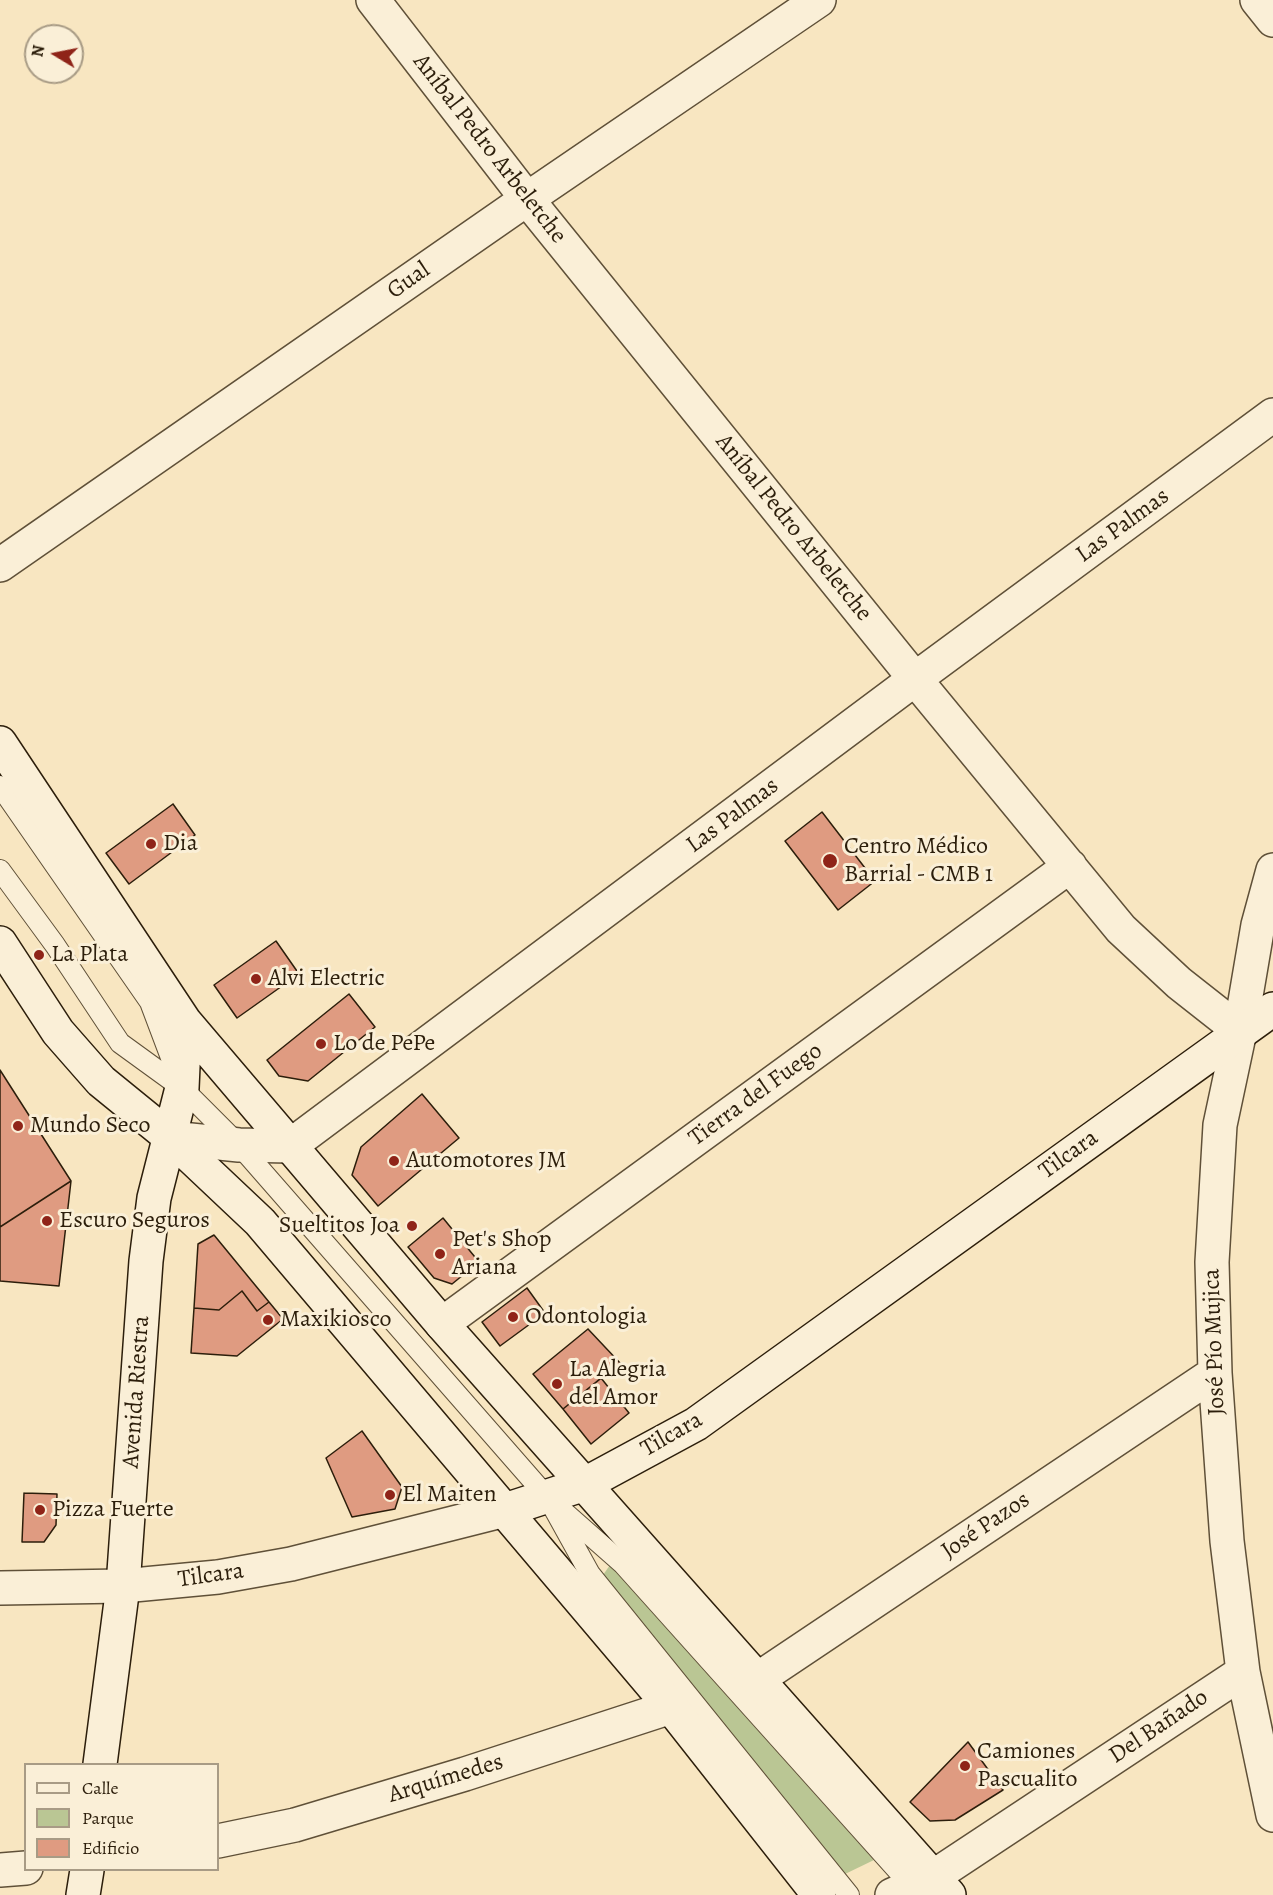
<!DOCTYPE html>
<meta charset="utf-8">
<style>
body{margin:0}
#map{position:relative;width:1273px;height:1895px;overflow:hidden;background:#f8e6c1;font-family:Alegreya,serif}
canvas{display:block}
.legend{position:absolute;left:24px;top:1763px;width:195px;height:108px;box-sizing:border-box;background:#faefd7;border:2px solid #a89b85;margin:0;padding:8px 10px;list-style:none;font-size:18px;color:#2c1e0b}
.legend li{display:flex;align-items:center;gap:12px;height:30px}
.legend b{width:30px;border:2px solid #a89b85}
.north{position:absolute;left:24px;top:24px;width:60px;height:60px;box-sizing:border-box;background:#faefd7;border:2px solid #a89b85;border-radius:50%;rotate:280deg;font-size:16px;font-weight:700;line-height:24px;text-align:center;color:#2c1e0b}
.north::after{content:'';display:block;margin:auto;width:21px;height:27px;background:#8f2418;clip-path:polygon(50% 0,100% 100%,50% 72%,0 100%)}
</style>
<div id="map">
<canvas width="1273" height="1895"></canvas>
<ul class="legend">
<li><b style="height:8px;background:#faefd7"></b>Calle</li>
<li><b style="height:16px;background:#bac694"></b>Parque</li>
<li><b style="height:16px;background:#df9b81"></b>Edificio</li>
</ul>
<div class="north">N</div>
</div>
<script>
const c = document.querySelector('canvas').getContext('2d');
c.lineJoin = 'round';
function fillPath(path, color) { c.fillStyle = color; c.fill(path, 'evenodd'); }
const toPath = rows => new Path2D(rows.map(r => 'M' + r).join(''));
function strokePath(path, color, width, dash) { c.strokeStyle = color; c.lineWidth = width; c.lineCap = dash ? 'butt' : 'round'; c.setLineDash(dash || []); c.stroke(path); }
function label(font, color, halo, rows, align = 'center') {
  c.font = font + ' Alegreya,serif'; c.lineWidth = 6; c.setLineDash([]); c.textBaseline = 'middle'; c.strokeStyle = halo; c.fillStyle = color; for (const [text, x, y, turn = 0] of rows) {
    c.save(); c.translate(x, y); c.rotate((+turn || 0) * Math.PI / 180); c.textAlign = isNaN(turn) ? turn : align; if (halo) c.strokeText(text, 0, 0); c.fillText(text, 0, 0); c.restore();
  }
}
fillPath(toPath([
 [610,1565,874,1860,843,1875,603,1575]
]), '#bac694');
const building = toPath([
 [173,804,195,835,129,884,106,853,173,804],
 [822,812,875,881,838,910,785,841,822,812],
 [276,941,299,974,237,1018,214,985,276,941],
 [349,994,375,1027,308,1081,279,1076,267,1060,349,994],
 [0,1070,71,1181,0,1227,0,1070],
 [422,1094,459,1138,378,1206,352,1175,361,1147,422,1094],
 [71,1181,59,1286,0,1281,0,1227,71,1181],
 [443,1218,479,1262,452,1284,434,1278,408,1247,443,1218],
 [214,1235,269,1302,257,1311,242,1291,219,1310,194,1308,198,1244,214,1235],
 [527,1288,545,1313,500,1346,482,1322,527,1288],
 [242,1291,257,1311,269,1302,283,1319,237,1356,191,1353,194,1308,219,1310,242,1291],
 [588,1329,620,1363,563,1409,533,1374,588,1329],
 [601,1378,629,1413,591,1444,563,1409,601,1378],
 [362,1431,402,1487,395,1509,352,1517,326,1458,362,1431],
 [24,1493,57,1494,56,1525,44,1542,22,1542,24,1493],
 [968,1742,1003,1790,955,1820,930,1821,910,1802,968,1742]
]);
fillPath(building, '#df9b81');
strokePath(building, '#2c1e0b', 1.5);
const lane = toPath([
 [0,786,150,1002,176,1071],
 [0,870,55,945,120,1043,182,1088,239,1145,547,1497,623,1564,917,1892],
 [554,1509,590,1574,849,1895]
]);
const street = toPath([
 [373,0,527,199,915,679,1121,929,1179,983,1240,1031],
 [1257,0,1273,20],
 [0,565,527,199,819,0],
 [1273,870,1258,925,1240,1031,1220,1125,1212,1262,1215,1373,1227,1541,1243,1672,1273,1815],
 [171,1138,239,1145,290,1146,915,679,1273,415],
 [442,1324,1070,866],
 [0,1588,123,1586,218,1577,291,1564,505,1510],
 [758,1679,1215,1373],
 [218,1841,295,1825,465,1774,671,1707],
 [0,1870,26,1868],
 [892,1895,933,1877,1243,1672]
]);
const secondary = toPath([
 [0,743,185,1022,442,1324,949,1895],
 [0,943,58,1032,101,1081,171,1138,260,1222,671,1707,819,1895],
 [505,1510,585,1484,696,1424,1273,1009],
 [100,1764,123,1586,146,1261,154,1198,182,1088,185,1022],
 [83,1895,87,1870]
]);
strokePath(lane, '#5f5038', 22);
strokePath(street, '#5f5038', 36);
strokePath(secondary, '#2c1e0b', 36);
strokePath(lane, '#faefd7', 20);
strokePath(street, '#faefd7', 33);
strokePath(secondary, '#faefd7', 33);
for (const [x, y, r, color] of [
 [151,844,6,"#8f2418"],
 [830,861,8,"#8f2418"],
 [39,955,6,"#8f2418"],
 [256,979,6,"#8f2418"],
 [321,1044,6,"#8f2418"],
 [18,1126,6,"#8f2418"],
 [394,1161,6,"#8f2418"],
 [47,1221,6,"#8f2418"],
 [412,1226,6,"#8f2418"],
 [440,1254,6,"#8f2418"],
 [513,1317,6,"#8f2418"],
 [268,1320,6,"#8f2418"],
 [557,1384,6,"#8f2418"],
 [390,1495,6,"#8f2418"],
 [40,1510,6,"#8f2418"],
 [965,1766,6,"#8f2418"]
]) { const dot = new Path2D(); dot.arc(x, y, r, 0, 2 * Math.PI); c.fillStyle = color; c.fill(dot); strokePath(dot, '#faefd7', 2); }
label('24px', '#2c1e0b', '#faefd7', [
 ["Aníbal Pedro Arbeletche",489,149,52],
 ["Gual",409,281,-35],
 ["Las Palmas",1123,526,-36],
 ["Aníbal Pedro Arbeletche",793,528,51],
 ["Las Palmas",733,816,-37],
 ["Tierra del Fuego",756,1095,-36],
 ["Tilcara",1069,1155,-36],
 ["José Pío Mujica",1215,1342,-92],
 ["Avenida Riestra",137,1392,-86],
 ["Tilcara",672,1435,-30],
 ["José Pazos",986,1526,-34],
 ["Tilcara",211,1576,-8],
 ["Del Bañado",1159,1727,-34],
 ["Arquímedes",446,1779,-17]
]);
label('24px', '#2c1e0b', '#faefd7', [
 ["Dia",163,844],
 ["Centro Médico",844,847],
 ["Barrial - CMB 1",844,875],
 ["La Plata",51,955],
 ["Alvi Electric",268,979],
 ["Lo de PePe",333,1044],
 ["Mundo Seco",30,1126],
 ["Automotores JM",406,1161],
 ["Escuro Seguros",59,1221],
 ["Sueltitos Joa",400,1226,"right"],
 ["Pet's Shop",452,1240],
 ["Ariana",452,1268],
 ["Odontologia",525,1317],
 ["Maxikiosco",280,1320],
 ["La Alegria",569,1370],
 ["del Amor",569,1398],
 ["El Maiten",402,1495],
 ["Pizza Fuerte",52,1510],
 ["Camiones",977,1752],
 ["Pascualito",977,1780]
], 'left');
</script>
